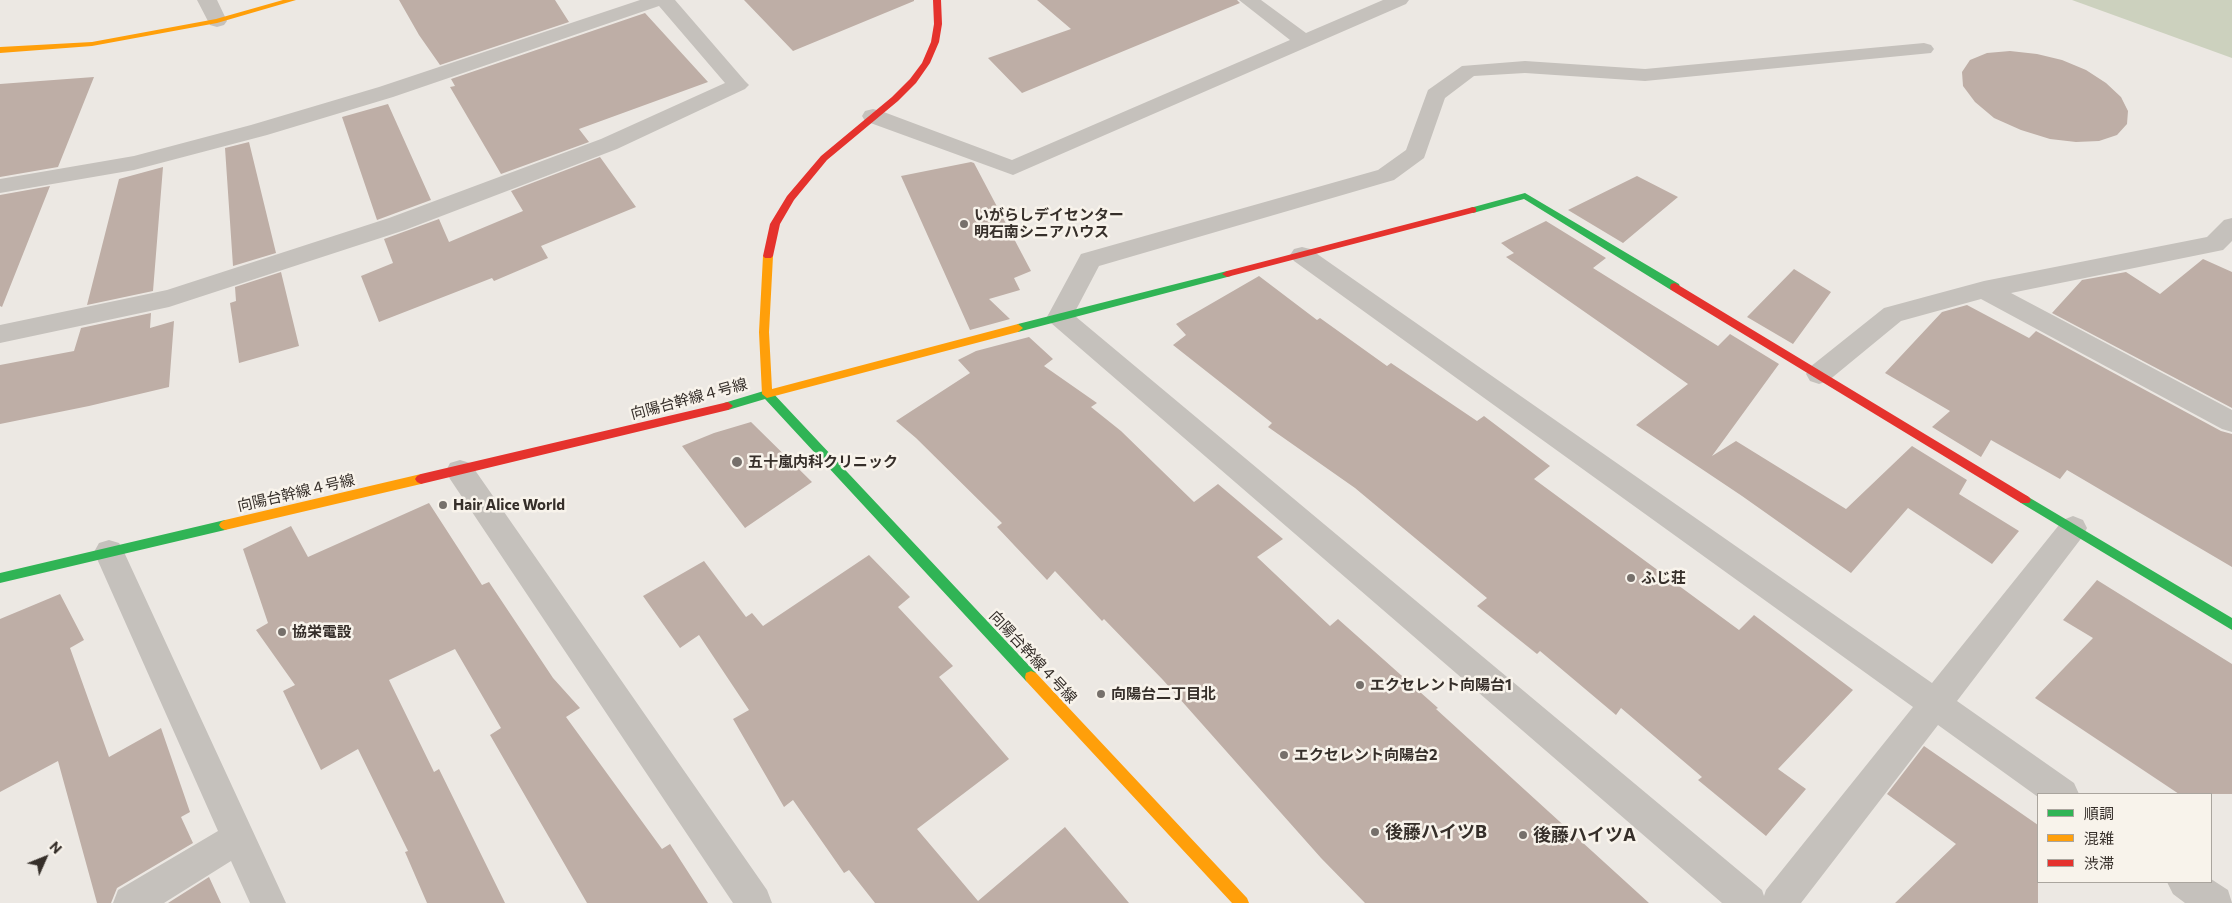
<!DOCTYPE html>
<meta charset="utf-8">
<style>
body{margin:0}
#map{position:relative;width:2232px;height:903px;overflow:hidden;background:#ece8e3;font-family:Commissioner,"Noto Sans JP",sans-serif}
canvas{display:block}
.legend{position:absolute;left:2037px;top:793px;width:175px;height:90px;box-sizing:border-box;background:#f8f3eb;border:1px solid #aaa59e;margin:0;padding:6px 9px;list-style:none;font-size:15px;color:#362f2a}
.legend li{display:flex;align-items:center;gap:10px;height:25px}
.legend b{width:25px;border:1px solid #aaa59e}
.north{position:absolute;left:20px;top:833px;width:50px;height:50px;-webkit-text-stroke:4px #f8f3eb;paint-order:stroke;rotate:46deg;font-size:14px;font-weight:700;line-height:20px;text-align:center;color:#362f2a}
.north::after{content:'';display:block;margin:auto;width:18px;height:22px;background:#362f2a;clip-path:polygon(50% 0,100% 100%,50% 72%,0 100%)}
</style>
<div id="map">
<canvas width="2232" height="903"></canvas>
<ul class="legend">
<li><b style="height:6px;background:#30b455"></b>順調</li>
<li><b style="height:6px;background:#ff9f0a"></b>混雑</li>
<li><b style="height:6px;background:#e5322d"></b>渋滞</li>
</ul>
<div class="north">N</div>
</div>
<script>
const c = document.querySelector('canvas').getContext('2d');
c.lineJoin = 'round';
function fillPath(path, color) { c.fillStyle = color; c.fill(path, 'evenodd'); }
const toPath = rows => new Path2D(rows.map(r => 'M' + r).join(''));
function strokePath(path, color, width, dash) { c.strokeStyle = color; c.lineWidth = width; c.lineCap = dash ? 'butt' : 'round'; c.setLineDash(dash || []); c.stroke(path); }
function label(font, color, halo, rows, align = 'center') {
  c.font = font + ' Commissioner,"Noto Sans JP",sans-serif'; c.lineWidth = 5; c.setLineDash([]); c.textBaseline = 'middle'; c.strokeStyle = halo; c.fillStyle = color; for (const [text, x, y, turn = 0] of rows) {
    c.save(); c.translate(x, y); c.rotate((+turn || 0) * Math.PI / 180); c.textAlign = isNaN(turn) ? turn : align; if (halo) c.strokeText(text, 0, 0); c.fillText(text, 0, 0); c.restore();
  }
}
fillPath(toPath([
 [2072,0,2232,0,2232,58]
]), '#ccd1be');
fillPath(toPath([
 [399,0,555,0,569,22,440,65,419,35],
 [744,0,914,0,914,1,793,51],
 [1037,0,1237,0,1240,3,1022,93,988,58,1071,29],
 [645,13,708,82,579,129,589,142,501,174,450,87,455,86,451,79],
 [2010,51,2037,54,2062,60,2086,70,2106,83,2121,97,2128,111,2127,124,2117,135,2099,141,2076,142,2050,139,2021,130,1994,118,1975,102,1963,86,1962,72,1970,60,1987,53],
 [94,77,58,167,0,177,0,84],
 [388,104,431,200,377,220,342,117],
 [249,142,276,253,233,266,225,148],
 [600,157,636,207,541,246,548,258,494,281,492,278,379,322,361,276,393,263,384,239,439,219,449,242,523,211,511,191],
 [971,162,974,163,1031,271,1014,278,1020,290,989,299,1010,319,970,330,901,176],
 [163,167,153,291,87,305,119,179],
 [1637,176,1678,197,1623,243,1568,210],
 [50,186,2,307,0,306,0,195],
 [1546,221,1606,258,1593,268,1718,346,1730,334,1779,364,1712,456,1736,441,1846,509,1912,446,1967,480,1959,494,2019,531,1992,564,1908,508,1851,573,1742,496,1636,425,1688,384,1506,257,1514,253,1501,243],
 [2203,259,2232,272,2232,408,2052,313,2082,280,2126,272,2160,294],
 [1794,269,1831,292,1793,344,1747,317],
 [281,272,299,346,239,363,230,303,236,301,235,287],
 [1259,276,1317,320,1320,318,1387,366,1391,363,1477,421,1484,416,1550,466,1534,479,1739,630,1754,615,1853,690,1778,769,1806,789,1766,836,1698,780,1702,777,1621,708,1616,715,1540,651,1537,654,1477,606,1487,598,1355,488,1268,427,1272,423,1173,345,1186,335,1176,324],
 [1967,305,2029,338,2036,331,2221,431,2232,434,2232,567,2067,470,2060,479,1991,440,1981,457,1932,427,1950,411,1885,373,1942,312],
 [151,313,150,328,174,321,169,387,89,406,0,424,0,365,74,351,81,328],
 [1029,337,1053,359,1044,366,1097,403,1091,407,1121,431,1194,502,1218,484,1283,539,1257,557,1330,626,1338,619,1438,708,1436,709,1649,903,1365,903,1321,858,1163,680,1104,619,1102,621,1055,571,1047,580,997,527,1002,523,916,438,896,421,970,373,958,360,976,351],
 [751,422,812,482,745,528,682,446,714,433],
 [429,503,482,585,489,582,553,678,580,708,566,717,662,849,670,844,708,903,587,903,490,735,501,728,455,649,389,680,434,772,439,769,505,903,427,903,405,852,408,851,358,749,321,770,283,691,295,685,256,630,268,623,243,549,291,526,308,557],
 [869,555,910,597,898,607,953,666,939,677,1009,759,917,829,978,901,1065,827,1129,903,875,903,849,870,844,873,793,800,784,807,733,719,749,710,699,635,680,648,643,596,704,561,746,617,752,613,763,626],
 [2097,580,2232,664,2232,794,2179,794,2035,698,2093,638,2063,620],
 [60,594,84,640,70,648,109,757,161,728,190,812,181,817,193,843,117,888,111,903,97,903,58,761,0,792,0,619],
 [1924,746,2038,825,2038,903,1895,903,1956,844,1887,794],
 [209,877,221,903,168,903]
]), '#beaea6');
fillPath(toPath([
 [1924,43,1931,45,1934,49,1931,53,1645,81,1525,73,1474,76,1445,98,1424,158,1394,180,1099,266,1069,323,1060,326,1051,323,1047,317,1081,254,1378,170,1406,150,1428,90,1462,66,1525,61,1645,69,1924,43]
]), '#c5c1bc');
fillPath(toPath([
 [197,0,217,0,227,21,224,25,217,27,210,25,197,0],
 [640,0,675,0,745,81,749,85,745,89,617,149,405,230,169,307,0,343,0,325,167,290,389,218,601,139,725,83,659,6,393,97,267,135,134,170,0,193,0,179,134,156,251,125,379,87,640,0],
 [1239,0,1261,0,1306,33,1383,0,1409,0,1406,4,1013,175,865,121,862,116,865,111,873,109,881,111,1012,160,1290,40,1239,0],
 [2232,218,2232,241,2223,250,2011,293,2232,410,2232,432,2222,429,1981,299,1901,321,1828,381,1819,384,1810,381,1806,374,1810,367,1884,308,1984,281,2207,237,2224,220,2232,218],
 [1302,247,1310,249,1932,683,2063,520,2073,516,2083,520,2087,528,2083,536,1957,701,2074,783,2079,794,2038,794,2038,797,1938,725,1801,903,1722,903,1051,323,1047,317,1051,311,1060,308,1069,311,1762,890,1764,896,1766,890,1913,707,1294,261,1290,255,1294,249,1302,247],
 [460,460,470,463,767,890,772,903,733,903,450,479,446,471,450,463,460,460],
 [109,540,119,543,124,552,286,903,250,903,231,861,164,903,113,903,118,890,218,831,94,552,99,543,109,540],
 [2211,879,2228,890,2232,903,2185,903,2173,894,2167,882,2211,882,2211,879]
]), '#c5c1bc');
fillPath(toPath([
 [1525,193,1679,284,1680,287,1679,290,1671,290,1524,199,1473,213,1468,210,1470,208,1525,193],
 [1227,271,1231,272,1232,274,1231,276,1018,332,1013,328,1018,324,1227,271],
 [767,390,771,391,1036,673,1037,677,1036,681,1031,683,1026,681,765,399,728,410,723,406,724,403,767,390],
 [2025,495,2232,618,2232,630,2021,503,2019,500,2021,497,2025,495],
 [225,520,229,522,231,525,229,528,225,530,0,583,0,573,225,520]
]), '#30b455');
fillPath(toPath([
 [283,0,296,0,217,23,92,46,0,53,0,47,92,42,216,19,283,0],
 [768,253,773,256,769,332,772,389,1018,324,1023,328,1018,332,767,398,762,394,759,332,763,256,768,253],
 [421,474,425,476,427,479,425,482,421,484,225,530,221,528,219,525,221,522,225,520,421,474],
 [1031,671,1036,673,1247,898,1249,903,1232,903,1026,681,1025,677,1026,673,1031,671]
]), '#ff9f0a');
fillPath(toPath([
 [933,0,941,0,942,24,939,42,930,63,916,83,898,101,827,160,794,200,780,224,773,256,771,258,765,258,763,256,770,224,787,196,821,156,892,97,910,79,922,63,931,42,934,24,933,0],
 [1473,207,1476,208,1476,212,1227,277,1222,274,1227,271,1473,207],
 [1675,283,2029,497,2031,500,2029,503,2021,503,1671,290,1670,287,1671,284,1675,283],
 [728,402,733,406,728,410,421,484,417,482,415,479,417,476,421,474,728,402]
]), '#e5322d');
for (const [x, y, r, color] of [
 [964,224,5,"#76706b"],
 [737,462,6,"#76706b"],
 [443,505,5,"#76706b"],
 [1631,578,5,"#76706b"],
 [282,632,5,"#76706b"],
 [1360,685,5,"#76706b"],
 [1101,694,5,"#76706b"],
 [1284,755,5,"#76706b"],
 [1375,832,5,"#76706b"],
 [1523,835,5,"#76706b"]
]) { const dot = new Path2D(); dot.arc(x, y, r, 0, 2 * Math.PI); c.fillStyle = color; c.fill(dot); strokePath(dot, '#f8f3eb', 2); }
label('bold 15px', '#362f2a', '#f8f3eb', [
 ["いがらしデイセンター",974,215],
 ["明石南シニアハウス",974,232],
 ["五十嵐内科クリニック",748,462],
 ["Hair Alice World",453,505],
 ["ふじ荘",1641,578],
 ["協栄電設",292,632],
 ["エクセレント向陽台1",1370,685],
 ["向陽台二丁目北",1111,694],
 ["エクセレント向陽台2",1294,755]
], 'left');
label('15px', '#362f2a', '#f8f3eb', [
 ["向陽台幹線４号線",689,399,-15],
 ["向陽台幹線４号線",296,493,-13],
 ["向陽台幹線４号線",1033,657,47]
]);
label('bold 18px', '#362f2a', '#f8f3eb', [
 ["後藤ハイツB",1385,832],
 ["後藤ハイツA",1533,835]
], 'left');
</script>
